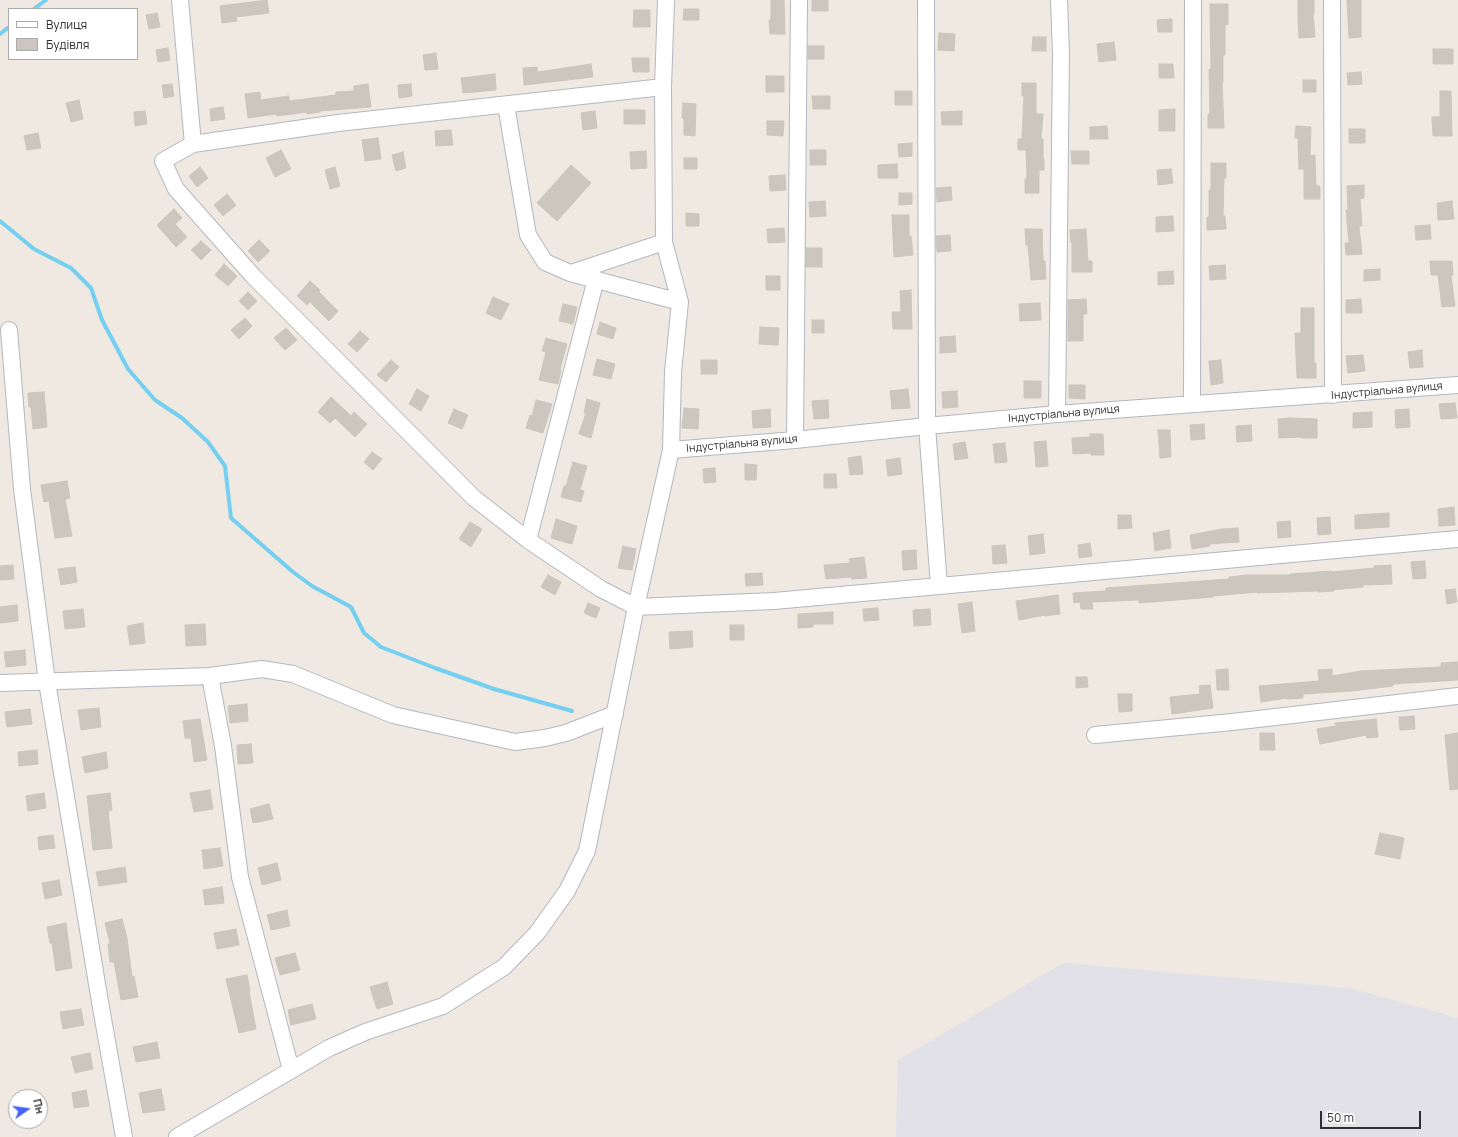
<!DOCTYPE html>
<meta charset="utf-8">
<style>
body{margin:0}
#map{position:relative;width:1458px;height:1137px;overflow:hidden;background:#efe9e1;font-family:Manrope,sans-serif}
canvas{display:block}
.legend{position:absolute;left:8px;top:8px;width:130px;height:52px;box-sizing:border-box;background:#fff;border:1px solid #ababab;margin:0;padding:5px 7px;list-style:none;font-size:12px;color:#2e2e2e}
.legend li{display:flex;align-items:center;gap:8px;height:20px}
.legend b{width:20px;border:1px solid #ababab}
.north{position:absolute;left:8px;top:1089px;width:40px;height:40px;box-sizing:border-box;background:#fff;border:1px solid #ababab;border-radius:50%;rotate:76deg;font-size:11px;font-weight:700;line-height:16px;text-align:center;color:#2e2e2e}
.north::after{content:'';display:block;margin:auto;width:14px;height:18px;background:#4264fb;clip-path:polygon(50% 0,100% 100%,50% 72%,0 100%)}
.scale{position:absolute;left:1320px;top:1111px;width:101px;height:18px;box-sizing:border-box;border:2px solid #2e2e2e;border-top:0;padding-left:5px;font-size:12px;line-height:14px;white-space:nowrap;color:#2e2e2e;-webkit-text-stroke:3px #fff;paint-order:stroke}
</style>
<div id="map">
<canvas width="1458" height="1137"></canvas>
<ul class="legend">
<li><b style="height:5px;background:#fff"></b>Вулиця</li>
<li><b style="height:11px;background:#cbc7bf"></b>Будівля</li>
</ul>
<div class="north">Пн</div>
<div class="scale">50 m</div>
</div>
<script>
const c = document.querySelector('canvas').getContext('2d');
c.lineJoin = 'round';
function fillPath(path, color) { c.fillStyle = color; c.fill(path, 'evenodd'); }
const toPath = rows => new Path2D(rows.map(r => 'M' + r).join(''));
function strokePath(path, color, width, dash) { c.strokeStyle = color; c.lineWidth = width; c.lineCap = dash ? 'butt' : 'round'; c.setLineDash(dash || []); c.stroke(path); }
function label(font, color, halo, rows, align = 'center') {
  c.font = font + ' Manrope,sans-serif'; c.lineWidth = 3; c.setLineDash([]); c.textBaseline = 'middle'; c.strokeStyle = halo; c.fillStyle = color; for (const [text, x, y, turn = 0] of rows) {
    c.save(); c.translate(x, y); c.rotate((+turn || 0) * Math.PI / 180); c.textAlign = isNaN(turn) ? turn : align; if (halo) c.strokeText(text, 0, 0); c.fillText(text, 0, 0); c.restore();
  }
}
fillPath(toPath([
 [1063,963,1350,988,1458,1018,1458,1137,896,1137,898,1060]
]), '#e3e1e8');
strokePath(toPath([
 [34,9,46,0],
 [0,34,9,27],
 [0,221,34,249,71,268,91,288,102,320,128,369,155,400,182,418,208,442,225,466,231,518,293,572,312,586,351,607,364,633,381,647,435,668,494,689,572,711]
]), '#75cff0', 4);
const building = toPath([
 [267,0,269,13,236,17,237,21,222,23,220,6,267,0],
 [771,0,784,0,785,34,770,34,769,20,771,20,771,0],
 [812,0,828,0,828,11,812,11,812,0],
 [1298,0,1314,0,1314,13,1313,13,1315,37,1299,38,1298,21,1298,0],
 [1347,0,1361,0,1361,37,1349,38,1347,0],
 [1210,4,1228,4,1228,25,1225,24,1225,55,1223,55,1223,82,1222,82,1224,128,1208,128,1208,114,1210,114,1209,69,1211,69,1210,4],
 [684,9,699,9,699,20,683,20,684,9],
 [634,10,650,10,650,27,633,27,634,10],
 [157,13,160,27,149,29,146,15,157,13],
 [1172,19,1172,32,1158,32,1157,20,1172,19],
 [939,33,955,34,954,51,938,50,939,33],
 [1033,37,1046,37,1046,51,1032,51,1033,37],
 [1114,42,1116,60,1099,62,1097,44,1114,42],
 [808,46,824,46,824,59,808,59,808,46],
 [168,48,170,60,158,62,156,50,168,48],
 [1433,49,1453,49,1453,64,1433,64,1433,49],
 [436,53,438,69,425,70,423,55,436,53],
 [632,58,649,58,649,72,633,72,632,58],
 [591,64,593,77,524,85,523,68,537,67,538,72,591,64],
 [1159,64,1173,64,1174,78,1159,78,1159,64],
 [1361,72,1362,84,1348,85,1347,73,1361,72],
 [495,74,496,90,463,93,461,78,495,74],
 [766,76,784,76,784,92,766,92,766,76],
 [1303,80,1316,80,1316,92,1303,92,1303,80],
 [1022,83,1036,83,1036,114,1043,114,1041,139,1043,139,1043,159,1044,159,1044,170,1039,170,1039,193,1025,193,1025,179,1027,178,1026,150,1018,150,1018,139,1022,139,1024,96,1022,96,1022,83],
 [172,84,174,96,164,98,162,85,172,84],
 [368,84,371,107,320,111,320,112,307,114,307,112,277,116,276,114,248,118,245,94,260,92,261,100,289,96,289,101,336,95,336,92,354,91,354,86,368,84],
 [411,84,412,96,399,98,398,85,411,84],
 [895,91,912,91,912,105,895,105,895,91],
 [1440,91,1451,91,1452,136,1433,136,1432,117,1440,117,1440,91],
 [812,96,830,96,830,109,813,109,812,96],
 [79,100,83,119,71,122,66,103,79,100],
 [683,103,696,104,695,136,684,135,684,118,682,118,683,103],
 [223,107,225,119,211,121,210,109,223,107],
 [1175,109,1175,131,1159,131,1159,110,1175,109],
 [624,110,645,110,645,124,624,124,624,110],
 [145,111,147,124,135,126,134,112,145,111],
 [595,111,597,128,583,130,581,113,595,111],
 [962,111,962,125,942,125,941,112,962,111],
 [767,121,784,121,783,136,767,135,767,121],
 [1107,126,1108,139,1090,139,1090,127,1107,126],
 [1296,126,1311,127,1310,156,1315,155,1316,186,1320,186,1320,199,1304,199,1304,169,1299,169,1298,138,1295,138,1296,126],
 [1349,129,1365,129,1365,143,1349,143,1349,129],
 [451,130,453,145,436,146,435,131,451,130],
 [38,133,41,148,27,150,24,136,38,133],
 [378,138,381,159,365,161,362,140,378,138],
 [912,143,912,156,899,157,898,144,912,143],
 [281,150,291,169,275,177,266,158,281,150],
 [810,150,826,150,826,165,810,165,810,150],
 [646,151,647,168,631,169,630,152,646,151],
 [1071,151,1089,151,1089,164,1072,164,1071,151],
 [403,152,406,168,396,171,392,155,403,152],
 [684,158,697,158,697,169,684,169,684,158],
 [1211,163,1226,163,1226,178,1224,178,1223,216,1225,216,1226,229,1207,230,1207,217,1209,217,1209,190,1211,190,1211,163],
 [897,164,898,178,878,178,878,165,897,164],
 [571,165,591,183,557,221,537,203,571,165],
 [200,167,208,178,197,187,189,176,200,167],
 [335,167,340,186,330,189,325,170,335,167],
 [1171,169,1173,183,1158,185,1157,170,1171,169],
 [785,175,786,190,770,191,769,176,785,175],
 [1364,185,1364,198,1360,199,1362,226,1359,226,1362,254,1346,255,1345,243,1349,243,1346,210,1348,210,1347,186,1364,185],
 [951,187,952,200,937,202,936,188,951,187],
 [899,193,912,193,912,204,899,205,899,193],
 [227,194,236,205,223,216,214,205,227,194],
 [825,201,826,216,810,217,809,202,825,201],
 [1452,201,1454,219,1438,220,1437,203,1452,201],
 [174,209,182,218,175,224,187,237,176,247,157,225,174,209],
 [686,213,699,214,699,226,686,226,686,213],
 [892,215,909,215,909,236,911,236,913,255,894,257,892,215],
 [1173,216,1174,231,1156,232,1156,217,1173,216],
 [1430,225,1431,239,1416,240,1415,226,1430,225],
 [784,228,785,242,768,243,767,229,784,228],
 [1025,229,1042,229,1043,261,1045,261,1046,279,1031,280,1028,245,1026,245,1025,229],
 [1086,229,1088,261,1092,261,1092,272,1072,272,1072,242,1071,243,1070,230,1086,229],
 [950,235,951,251,937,252,936,236,950,235],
 [259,240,270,251,258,262,248,251,259,240],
 [201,241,211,250,201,260,191,250,201,241],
 [806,248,822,248,822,267,806,267,806,248],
 [1430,261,1452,261,1453,275,1451,275,1455,306,1442,307,1438,275,1431,275,1430,261],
 [224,264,237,276,228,286,215,275,224,264],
 [1225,265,1226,279,1210,280,1209,266,1225,265],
 [1380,269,1380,280,1364,281,1364,270,1380,269],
 [1173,271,1174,284,1158,285,1158,272,1173,271],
 [766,276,780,276,780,290,766,290,766,276],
 [310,281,320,290,319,292,338,311,329,321,310,302,307,305,297,296,310,281],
 [911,290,912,329,893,329,892,312,901,312,900,291,911,290],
 [248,292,257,301,248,310,239,301,248,292],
 [493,297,509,304,501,320,486,313,493,297],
 [1086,299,1087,314,1083,314,1083,341,1068,341,1068,300,1086,299],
 [1361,299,1362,313,1346,313,1346,300,1361,299],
 [1040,303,1041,320,1020,321,1019,304,1040,303],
 [563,304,577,307,573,324,559,321,563,304],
 [1301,308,1314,308,1314,363,1316,363,1316,378,1297,378,1295,333,1301,333,1301,308],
 [245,318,252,326,239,339,231,330,245,318],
 [812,320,824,320,824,333,812,333,812,320],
 [600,322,616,328,613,339,597,334,600,322],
 [760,327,779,328,778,345,759,344,760,327],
 [286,328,297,340,285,350,274,338,286,328],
 [360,331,369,339,357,352,348,344,360,331],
 [955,336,956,352,940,353,940,337,955,336],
 [546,338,567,344,560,369,561,370,558,384,539,380,546,352,542,351,546,338],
 [1422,350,1423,367,1410,368,1408,352,1422,350],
 [1363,355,1365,371,1348,373,1346,356,1363,355],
 [597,359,615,364,611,379,593,375,597,359],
 [391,360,399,367,386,382,377,375,391,360],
 [701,360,717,360,717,374,701,374,701,360],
 [1221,360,1223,383,1211,385,1209,361,1221,360],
 [1024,381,1041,381,1041,398,1024,398,1024,381],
 [1069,385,1085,385,1085,399,1069,398,1069,385],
 [417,389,429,396,421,411,409,404,417,389],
 [908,389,910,408,892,409,890,391,908,389],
 [957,391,958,407,943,408,942,392,957,391],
 [44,392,47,427,33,429,31,407,29,407,28,393,44,392],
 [331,397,351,416,354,412,367,424,355,437,335,418,330,423,318,412,331,397],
 [587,399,600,403,591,438,579,434,586,413,584,413,587,399],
 [536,400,552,404,543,433,526,428,530,415,532,416,536,400],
 [828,400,829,418,814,419,812,401,828,400],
 [1455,403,1457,418,1441,419,1439,404,1455,403],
 [684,408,699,409,698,429,682,428,684,408],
 [454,409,468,415,462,429,448,423,454,409],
 [770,409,771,427,753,428,752,411,770,409],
 [1409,409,1410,427,1396,428,1395,410,1409,409],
 [1372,412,1372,427,1353,428,1353,413,1372,412],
 [1290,418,1317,419,1317,438,1301,438,1301,437,1279,438,1278,419,1290,418],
 [1204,424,1205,439,1191,440,1190,425,1204,424],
 [1251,425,1252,441,1237,442,1236,426,1251,425],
 [1158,430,1170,430,1171,457,1160,458,1158,430],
 [1090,434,1103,434,1104,455,1091,455,1091,453,1073,454,1072,438,1090,437,1090,434],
 [1046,441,1048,466,1036,467,1034,442,1046,441],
 [965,442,968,458,955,460,953,444,965,442],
 [1005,443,1007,462,995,463,993,444,1005,443],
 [372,452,382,459,373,470,364,462,372,452],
 [861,456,863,474,850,475,848,458,861,456],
 [900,458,902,474,888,476,886,460,900,458],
 [573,462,587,466,580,490,584,491,581,502,561,497,564,486,566,486,573,462],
 [745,464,757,465,756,480,745,480,745,464],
 [715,468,716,482,704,483,703,469,715,468],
 [824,474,836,474,837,488,824,488,824,474],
 [67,481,70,498,65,499,72,536,55,538,49,501,44,502,41,485,67,481],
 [1454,507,1455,525,1439,526,1438,509,1454,507],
 [1389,513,1389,527,1355,529,1355,515,1389,513],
 [1118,515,1131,515,1132,528,1118,529,1118,515],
 [1330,517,1331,534,1318,535,1317,518,1330,517],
 [556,519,577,526,572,544,551,538,556,519],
 [1290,521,1291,537,1278,538,1277,522,1290,521],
 [470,522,482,529,471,547,459,539,470,522],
 [1238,528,1239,542,1209,544,1210,546,1192,549,1190,535,1222,529,1238,528],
 [1169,530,1171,548,1155,551,1153,533,1169,530],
 [1043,534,1045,553,1030,555,1028,536,1043,534],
 [1090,543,1092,556,1079,558,1078,545,1090,543],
 [1005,545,1007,563,993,564,992,546,1005,545],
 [623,546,636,549,632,570,618,568,623,546],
 [916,550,917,569,903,570,902,551,916,550],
 [864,557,867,578,852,579,851,577,826,579,824,565,850,563,849,559,864,557],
 [1425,561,1426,578,1413,579,1411,562,1425,561],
 [13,565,14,579,0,580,0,566,13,565],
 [1391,565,1392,584,1363,585,1363,587,1333,590,1334,591,1318,592,1318,591,1257,593,1257,592,1213,596,1213,597,1139,603,1139,600,1092,602,1093,609,1081,609,1080,602,1074,603,1073,593,1106,591,1106,588,1229,579,1229,577,1247,575,1290,575,1290,574,1332,571,1332,572,1374,568,1374,566,1391,565],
 [75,567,77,582,61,585,58,569,75,567],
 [762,573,763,585,746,586,745,574,762,573],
 [548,575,561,582,555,595,541,587,548,575],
 [1455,589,1457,602,1447,604,1445,590,1455,589],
 [1058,595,1060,614,1045,616,1045,615,1019,620,1016,601,1058,595],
 [972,602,975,631,962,633,958,604,972,602],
 [588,603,600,608,596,618,584,613,588,603],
 [17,605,18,621,0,623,0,607,17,605],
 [878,608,879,620,864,621,863,609,878,608],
 [83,609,85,627,65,629,63,611,83,609],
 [930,609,931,625,914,626,913,610,930,609],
 [833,612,833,624,813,624,813,627,798,628,798,614,833,612],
 [143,623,145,643,130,645,127,626,143,623],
 [205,624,206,645,186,646,185,625,205,624],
 [730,625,744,625,744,640,730,640,730,625],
 [692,631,693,647,670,649,669,632,692,631],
 [25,650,26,665,6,667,4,652,25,650],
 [1458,662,1458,680,1393,684,1393,686,1352,691,1303,694,1303,698,1287,699,1287,698,1261,702,1259,686,1319,681,1318,670,1332,669,1332,676,1361,671,1441,667,1441,663,1458,662],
 [1228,669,1229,690,1217,690,1216,670,1228,669],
 [1076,677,1087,677,1088,687,1076,688,1076,677],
 [1210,685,1213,708,1172,714,1170,697,1200,694,1199,686,1210,685],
 [1118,694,1132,694,1132,711,1119,712,1118,694],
 [247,704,248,721,230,723,228,706,247,704],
 [99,708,101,727,81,730,78,710,99,708],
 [30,709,32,724,7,727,5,712,30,709],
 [1414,716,1415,729,1400,730,1399,717,1414,716],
 [200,719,207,760,194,762,191,738,185,738,183,721,200,719],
 [1376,719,1378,737,1367,738,1366,735,1320,744,1317,729,1336,726,1335,723,1376,719],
 [1260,733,1274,733,1275,750,1260,750,1260,733],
 [1458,733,1458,789,1450,790,1445,735,1458,733],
 [251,744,253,763,238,764,237,745,251,744],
 [37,750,38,764,19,766,18,752,37,750],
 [106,752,108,768,85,773,82,757,106,752],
 [210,790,213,809,194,812,190,793,210,790],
 [44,793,46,808,28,811,26,796,44,793],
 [110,793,112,810,108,811,112,848,93,850,87,796,110,793],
 [269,804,273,819,253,823,250,809,269,804],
 [1380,833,1404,838,1400,859,1375,854,1380,833],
 [53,835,55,848,39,850,38,837,53,835],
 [220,848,223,866,204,869,202,850,220,848],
 [277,863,281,880,262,885,258,868,277,863],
 [125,867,127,882,99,886,96,872,125,867],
 [59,880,62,895,45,899,42,883,59,880],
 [222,887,224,903,205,905,203,890,222,887],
 [287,910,290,926,271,930,267,915,287,910],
 [122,919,127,938,132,977,134,976,138,997,121,1000,114,962,110,962,108,944,110,944,105,923,122,919],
 [66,923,72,968,56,971,52,943,50,943,47,927,66,923],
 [236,929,239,945,217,949,214,933,236,929],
 [295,953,300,970,280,975,275,958,295,953],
 [247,975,250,991,249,991,256,1029,239,1033,226,979,247,975],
 [387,982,393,1004,377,1009,370,987,387,982],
 [312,1004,316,1019,291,1025,288,1010,312,1004],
 [81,1009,84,1025,63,1029,60,1012,81,1009],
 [157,1042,160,1058,136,1062,133,1047,157,1042],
 [90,1053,93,1069,75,1073,71,1057,90,1053],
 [161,1089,165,1110,143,1113,139,1093,161,1089],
 [86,1090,89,1106,74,1108,72,1093,86,1090]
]);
fillPath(building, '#cbc7bf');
strokePath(building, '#cbc5ba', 1);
const minor = toPath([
 [180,0,193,144],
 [926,0,927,426,939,586],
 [1332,0,1333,395],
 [663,87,338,123,193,144,163,161,176,189,253,276,474,498,528,540,601,589,636,607,774,601,1458,539],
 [506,105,528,235,545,262,570,273,680,302],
 [571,273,664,242],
 [9,330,22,489,47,682,100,1002,124,1137],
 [1192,404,1193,0],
 [1057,414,1061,54,1059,0],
 [795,440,799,0],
 [671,450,795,440,927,426,1057,414,1458,385],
 [528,540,596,279],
 [210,676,223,746,240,877,291,1070],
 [0,683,210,676,262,669,293,674,393,715,515,742,545,738,566,733,615,714],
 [1095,735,1232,722,1458,696],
 [177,1137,329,1048,365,1032,443,1006,504,967,537,933,567,891,587,851,636,607,671,450,673,372,680,302,664,242,663,87,666,0]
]);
strokePath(minor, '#b4b7c1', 18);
strokePath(minor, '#fff', 16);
label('11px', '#2e2e2e', '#fff', [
 ["Індустріальна вулиця",1387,391,-5],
 ["Індустріальна вулиця",1064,414,-5],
 ["Індустріальна вулиця",742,444,-5]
]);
</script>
